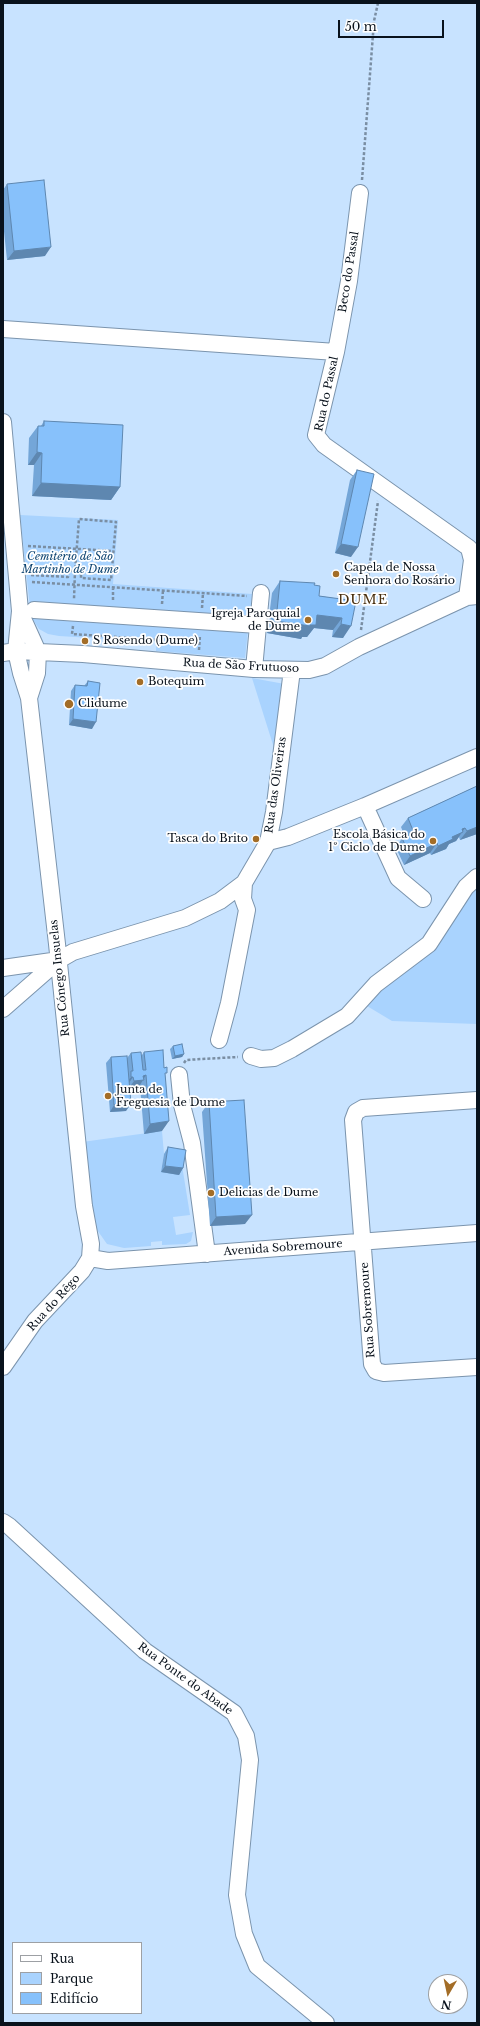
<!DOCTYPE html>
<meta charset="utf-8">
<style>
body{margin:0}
#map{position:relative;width:480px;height:2026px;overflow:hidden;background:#c8e3ff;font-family:"Libre Baskerville",serif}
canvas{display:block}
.frame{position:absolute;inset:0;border:4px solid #09121c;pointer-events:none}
.legend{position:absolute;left:12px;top:1942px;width:130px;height:72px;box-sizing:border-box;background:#fff;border:1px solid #9da0a4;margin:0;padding:5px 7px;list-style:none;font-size:12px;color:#09121c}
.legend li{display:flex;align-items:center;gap:8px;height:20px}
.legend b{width:20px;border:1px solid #9da0a4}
.north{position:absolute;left:428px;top:1974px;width:40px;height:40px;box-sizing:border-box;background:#fff;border:1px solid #9da0a4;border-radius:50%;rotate:189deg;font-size:11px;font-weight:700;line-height:16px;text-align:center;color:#09121c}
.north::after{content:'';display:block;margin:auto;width:14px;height:18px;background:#a36d27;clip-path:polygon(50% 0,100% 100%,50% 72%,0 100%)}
.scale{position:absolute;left:338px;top:20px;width:106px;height:18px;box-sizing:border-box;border:2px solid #09121c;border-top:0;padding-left:5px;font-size:12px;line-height:14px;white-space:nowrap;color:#09121c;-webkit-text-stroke:3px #fff;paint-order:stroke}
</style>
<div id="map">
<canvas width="480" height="2026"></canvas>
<div class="frame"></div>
<ul class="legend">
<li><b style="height:5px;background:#fff"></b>Rua</li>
<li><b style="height:11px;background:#a9d3fe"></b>Parque</li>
<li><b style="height:11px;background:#87c1fb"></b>Edifício</li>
</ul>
<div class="north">N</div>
<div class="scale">50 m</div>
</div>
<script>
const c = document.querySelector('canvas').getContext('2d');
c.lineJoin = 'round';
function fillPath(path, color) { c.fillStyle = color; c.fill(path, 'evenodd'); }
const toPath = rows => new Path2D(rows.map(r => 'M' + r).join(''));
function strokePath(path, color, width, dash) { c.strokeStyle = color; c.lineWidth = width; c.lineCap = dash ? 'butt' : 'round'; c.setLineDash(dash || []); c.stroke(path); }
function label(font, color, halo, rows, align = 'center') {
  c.font = font + ' "Libre Baskerville",serif'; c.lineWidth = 3.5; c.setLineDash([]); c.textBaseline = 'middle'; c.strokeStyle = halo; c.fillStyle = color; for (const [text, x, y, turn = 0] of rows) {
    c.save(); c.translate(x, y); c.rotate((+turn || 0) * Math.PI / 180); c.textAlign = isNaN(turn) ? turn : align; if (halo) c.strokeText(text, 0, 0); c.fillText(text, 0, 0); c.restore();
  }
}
fillPath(toPath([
 [20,515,118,520,113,584,252,594,245,658,156,651,156,642,59,636,48,634,39,629,32,618,30,608],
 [252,678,290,685,280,767],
 [477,883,477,1024,392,1021,362,1003],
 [162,1131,164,1154,161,1172,181,1159,190,1215,173,1217,176,1235,193,1232,191,1241,186,1244,162,1245,162,1241,151,1242,151,1246,124,1248,107,1244,95,1227,82,1142]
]), '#a9d3fe');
const minor = toPath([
 [360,193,349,281,336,352,316,435,324,445,469,548,472,560,467,597],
 [3,329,336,352],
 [3,422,20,611,16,651,21,673,29,698,57,944,84,1206,91,1244,90,1258,82,1271,35,1321,3,1367],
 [34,610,258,625],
 [20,612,38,652,37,673,29,698],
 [3,653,16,651,83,654,254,669,309,670,325,666,359,647,467,597,477,596],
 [254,669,261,593],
 [365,806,398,878,423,899],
 [268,842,288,837,365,806,477,757],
 [3,968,59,960],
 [3,1009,59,960,73,952,185,918,220,901,244,883,268,842,274,812,292,670],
 [219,1040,229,1003,247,910,243,899,244,883],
 [251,1056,261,1059,274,1058,292,1049,347,1016,376,984,429,944,466,887,477,877],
 [179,1075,182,1105,192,1143,207,1254],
 [477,1100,363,1108,356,1112,353,1120,372,1364,376,1371,384,1373,477,1367],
 [90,1258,108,1261,477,1233],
 [3,1522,9,1526,145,1651,234,1713,246,1736,250,1760,237,1895,244,1934,257,1966,326,2023]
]);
strokePath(minor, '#7b94ad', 18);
strokePath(toPath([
 [362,180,374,21,378,3],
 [28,546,113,551],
 [31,575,68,577,69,570,75,571,81,571,81,578,111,580,116,522,79,519,75,571,74,599],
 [32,582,247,596],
 [113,600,113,587],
 [162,604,163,590],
 [202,608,203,593],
 [73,626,72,634,160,640],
 [361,630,378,501],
 [159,648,160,633],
 [199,650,200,635],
 [184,1063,186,1060,202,1059,238,1057]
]), '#7a8ea3', 2.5, [3, 2]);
strokePath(minor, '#fff', 16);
fillPath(toPath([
 [7,184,45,256,7,260,3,222,3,190],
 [44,421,120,487,111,500,32,496,34,465,28,465,29,438,38,426,41,426],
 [357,470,351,557,335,553,350,480],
 [280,581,314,585,319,596,356,601,343,638,332,637,333,630,314,628,307,637,302,637,301,639,267,633,272,593],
 [88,681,92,729,69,725,71,691,75,685,84,686],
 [477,786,477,834,460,840,459,837,456,841,449,844,446,849,431,855,430,853,404,865,396,848,402,838,405,837,401,827,408,818],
 [173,1046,184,1054,182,1057,172,1059,170,1049],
 [144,1052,165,1076,162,1131,144,1134,140,1086,137,1090,130,1090,126,1111,110,1112,106,1063,111,1057,127,1058,131,1053,142,1055],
 [209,1102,245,1224,210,1226,202,1112],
 [168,1147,183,1168,179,1175,161,1172,164,1154]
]), '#74a6d8');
fillPath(toPath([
 [51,247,45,256,7,260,14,251],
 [37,452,42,453,34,465,28,465],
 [41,483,120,487,111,500,32,496],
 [341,544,358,547,351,557,335,553],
 [317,615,342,618,333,630,314,628,307,637,302,637,301,639,267,633,276,621],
 [341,624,351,626,343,638,332,637],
 [73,719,96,722,92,729,69,725],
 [477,827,477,834,460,840,467,831],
 [465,828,456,841,449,844,446,849,431,855,438,846,462,829],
 [437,843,430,853,404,865,410,856],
 [184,1054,182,1057,172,1059,175,1056],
 [146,1075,137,1090,127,1091,134,1081,143,1076],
 [131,1077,133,1077,127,1086,124,1086],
 [131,1104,126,1111,110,1112,114,1105],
 [169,1121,162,1131,144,1134,150,1124],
 [165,1166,183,1168,179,1175,161,1172],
 [252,1215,245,1224,210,1226,216,1217]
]), '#5e87b0');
const building = toPath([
 [44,180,51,247,14,251,7,184,44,180],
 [44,421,123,425,120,487,41,483,42,453,37,452,38,426,44,426,44,421],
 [357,470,374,474,358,547,341,544,357,470],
 [280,581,315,583,314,585,320,586,319,596,356,601,351,626,341,624,342,618,317,615,316,625,310,625,310,626,276,621,280,581],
 [88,681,100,683,96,722,73,719,75,685,87,686,88,681],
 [477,786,477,827,467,831,465,828,462,829,463,832,452,837,453,839,438,846,437,843,410,856,402,838,414,833,408,818,477,786],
 [182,1044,184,1054,175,1056,173,1046,182,1044],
 [163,1050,164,1068,167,1067,167,1073,165,1073,169,1121,150,1124,146,1075,143,1076,144,1080,134,1081,133,1077,131,1077,131,1071,133,1071,131,1053,141,1052,143,1070,146,1070,144,1052,163,1050],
 [127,1056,131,1104,114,1105,111,1057,127,1056],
 [244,1100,252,1215,216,1217,209,1102,244,1100],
 [168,1147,186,1150,183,1168,165,1166,168,1147]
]);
fillPath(building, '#87c1fb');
strokePath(building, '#5e87b0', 1);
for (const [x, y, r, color] of [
 [336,574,4,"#a36d27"],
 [308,620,4,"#a36d27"],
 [85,641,4,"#a36d27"],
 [140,682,4,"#a36d27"],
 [69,704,5,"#a36d27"],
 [256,839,4,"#a36d27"],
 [433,841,4,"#a36d27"],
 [108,1096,4,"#a36d27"],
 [211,1193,4,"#a36d27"]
]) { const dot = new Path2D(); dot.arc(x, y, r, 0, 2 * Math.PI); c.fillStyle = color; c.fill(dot); strokePath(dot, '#fff', 1.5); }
label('11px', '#09121c', '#fff', [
 ["Beco do Passal",349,272,-81],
 ["Rua do Passal",327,394,-78],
 ["Rua de São Frutuoso",241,666,3],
 ["Rua das Oliveiras",276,785,-82],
 ["Rua Cónego Insuelas",60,978,-96],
 ["Avenida Sobremoure",283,1248,-4],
 ["Rua do Rêgo",54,1303,-48],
 ["Rua Sobremoure",368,1310,-94],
 ["Rua Ponte do Abade",185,1679,36]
]);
label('italic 11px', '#0b4270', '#fff', [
 ["Cemitério de São",70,557],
 ["Martinho de Dume",70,570]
]);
label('11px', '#09121c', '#fff', [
 ["Capela de Nossa",344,568],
 ["Senhora do Rosário",344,581],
 ["Igreja Paroquial",300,614,"right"],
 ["de Dume",300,627,"right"],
 ["S Rosendo (Dume)",93,641],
 ["Botequim",148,682],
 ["Clidume",78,704],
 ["Escola Básica do",425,835,"right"],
 ["1º Ciclo de Dume",425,848,"right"],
 ["Tasca do Brito",248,839,"right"],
 ["Junta de",116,1090],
 ["Freguesia de Dume",116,1103],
 ["Delicias de Dume",219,1193]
], 'left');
c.letterSpacing = '1px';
label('13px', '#492f0e', '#fff', [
 ["DUME",363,600]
]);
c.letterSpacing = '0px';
</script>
